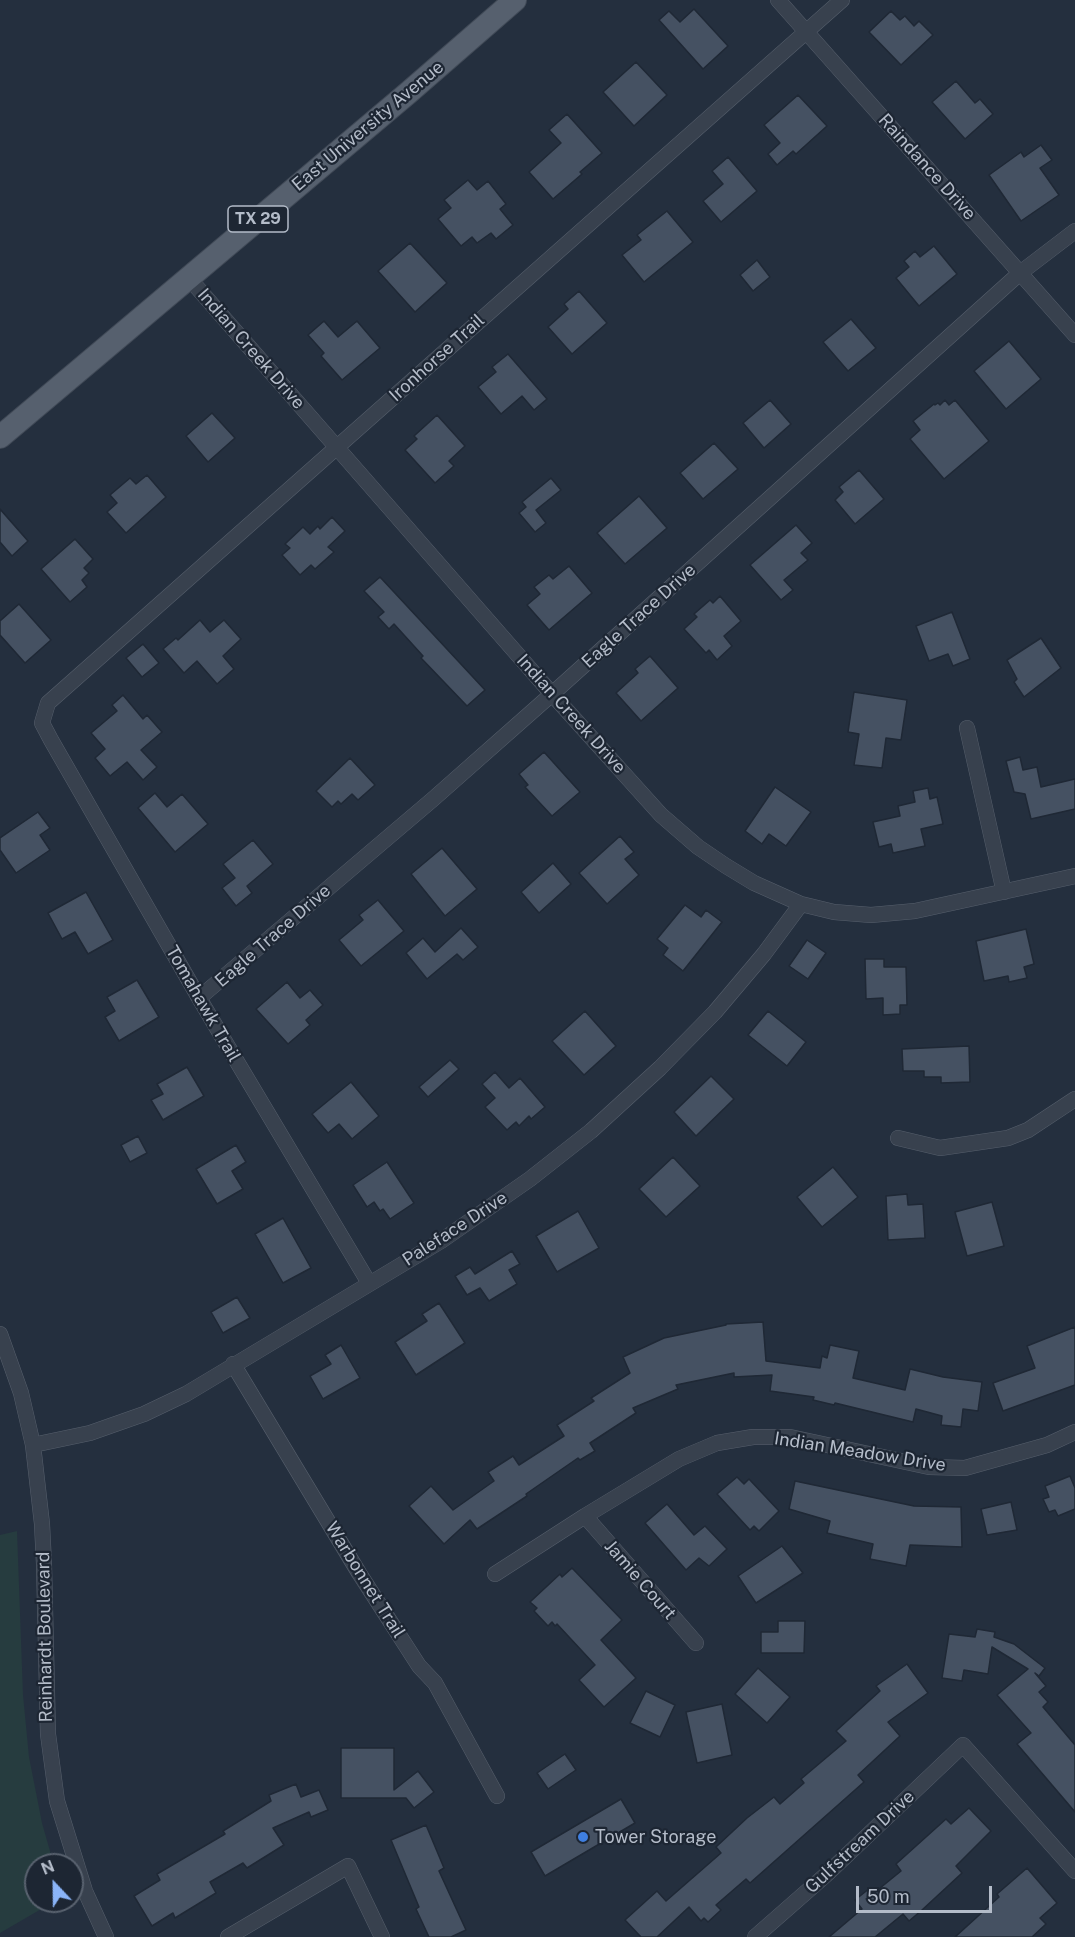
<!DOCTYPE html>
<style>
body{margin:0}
#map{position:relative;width:1075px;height:1937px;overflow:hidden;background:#242f3e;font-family:"Public Sans",sans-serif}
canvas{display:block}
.north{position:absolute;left:24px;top:1853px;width:60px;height:60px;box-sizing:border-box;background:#1d2633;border:2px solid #59626f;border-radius:50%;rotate:338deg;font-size:16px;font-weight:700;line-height:24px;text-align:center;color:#b4bcc9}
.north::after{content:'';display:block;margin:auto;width:21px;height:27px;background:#8ab4f8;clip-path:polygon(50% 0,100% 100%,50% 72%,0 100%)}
.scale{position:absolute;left:856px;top:1886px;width:136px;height:27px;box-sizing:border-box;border:3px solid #b4bcc9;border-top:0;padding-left:8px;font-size:18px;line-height:21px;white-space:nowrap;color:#b4bcc9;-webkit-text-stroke:4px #1d2633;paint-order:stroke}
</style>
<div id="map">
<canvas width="1075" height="1937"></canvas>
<div class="north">N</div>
<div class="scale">50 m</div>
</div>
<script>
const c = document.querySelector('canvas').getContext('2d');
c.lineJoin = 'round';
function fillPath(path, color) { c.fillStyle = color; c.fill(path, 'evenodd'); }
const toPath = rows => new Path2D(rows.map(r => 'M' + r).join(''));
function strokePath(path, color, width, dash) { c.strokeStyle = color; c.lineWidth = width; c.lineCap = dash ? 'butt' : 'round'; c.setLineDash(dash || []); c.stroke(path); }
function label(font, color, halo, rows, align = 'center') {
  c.font = font + ' "Public Sans",sans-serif'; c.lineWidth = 4.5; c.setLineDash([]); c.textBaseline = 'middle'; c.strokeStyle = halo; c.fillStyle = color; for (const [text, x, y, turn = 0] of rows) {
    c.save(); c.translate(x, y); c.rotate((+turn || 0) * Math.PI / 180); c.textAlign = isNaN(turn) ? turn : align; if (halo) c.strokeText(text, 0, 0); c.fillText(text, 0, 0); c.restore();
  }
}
fillPath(toPath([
 [17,1531,23,1695,29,1757,42,1823,54,1865,36,1865,36,1901,55,1901,0,1933,0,1535]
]), '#263c3f');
const building = toPath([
 [694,9,728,46,703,69,659,20,669,11,680,22,694,9],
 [891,11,900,20,905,16,914,26,919,21,933,35,901,65,869,32,891,11],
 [636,62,667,95,634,126,603,92,636,62],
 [956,81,975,103,980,99,993,114,965,139,932,102,956,81],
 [798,95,827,126,796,154,793,151,777,165,768,154,780,143,764,125,798,95],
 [567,114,602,153,580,172,582,174,553,199,529,172,561,143,549,130,567,114],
 [1041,145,1052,160,1040,168,1059,195,1021,221,989,175,1021,152,1024,157,1041,145],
 [728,157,757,191,721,222,703,201,723,184,712,171,728,157],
 [468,180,477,190,488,181,506,204,500,209,513,225,496,239,491,233,477,243,472,237,461,246,438,219,451,208,444,200,468,180],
 [667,211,693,242,644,282,622,255,641,240,637,235,667,211],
 [410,243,447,283,415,312,378,271,410,243],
 [934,246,957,274,919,306,896,278,909,267,904,261,915,251,920,257,934,246],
 [757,260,770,277,753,291,740,275,757,260],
 [579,291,607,323,572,354,548,327,568,309,564,304,579,291],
 [851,319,876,348,848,371,823,342,851,319],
 [324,321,338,337,357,321,380,348,342,380,321,356,324,353,308,335,324,321],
 [1009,341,1041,379,1006,409,974,371,1009,341],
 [508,354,547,399,534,410,522,396,501,414,478,387,496,372,492,367,508,354],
 [770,400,791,424,764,448,743,423,770,400],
 [945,400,949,405,955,400,989,441,944,479,910,439,920,430,913,421,934,404,935,405,938,403,940,405,945,400],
 [212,413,235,438,208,462,186,436,212,413],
 [437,415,465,446,449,461,454,466,435,483,405,450,417,439,414,436,437,415],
 [714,443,738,469,703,499,680,473,714,443],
 [859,470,884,499,855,524,835,500,843,492,839,487,859,470],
 [147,475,166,497,126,533,107,512,117,503,110,495,130,478,136,484,147,475],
 [551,478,561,490,536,510,546,523,535,532,519,513,526,507,522,502,551,478],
 [639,496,667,528,625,564,597,533,639,496],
 [0,509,28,541,12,556,0,542,0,509],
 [332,517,345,531,328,547,334,552,315,569,311,565,300,575,282,555,290,548,285,544,303,527,310,534,318,526,320,529,332,517],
 [796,525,812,543,801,553,808,560,784,580,793,590,781,600,750,565,796,525],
 [75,539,93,559,84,568,89,573,82,580,87,587,70,602,41,569,75,539],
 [569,566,592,593,549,630,527,605,540,594,534,587,549,575,553,579,569,566],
 [380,577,485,690,467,706,421,658,423,656,394,624,389,629,378,617,384,612,364,591,380,577],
 [720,596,741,621,724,636,732,646,717,660,709,650,706,653,684,629,697,617,694,614,710,600,713,603,720,596],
 [19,604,51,640,25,663,0,635,0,621,19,604],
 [952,612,970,659,953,666,948,654,929,661,916,626,952,612],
 [200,620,210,632,224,620,241,639,223,656,234,669,217,684,197,661,184,673,163,649,176,638,178,640,200,620],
 [1041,638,1061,668,1024,697,1014,682,1017,679,1007,660,1041,638],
 [143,644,159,663,142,677,126,658,143,644],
 [650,656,678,688,641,721,616,693,638,673,635,669,650,656],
 [854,692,907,700,901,740,886,738,882,768,854,765,859,734,848,732,854,692],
 [123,695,143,719,147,715,162,732,141,750,157,767,143,780,127,762,110,776,95,758,105,749,91,733,117,711,112,705,123,695],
 [544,752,580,792,552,816,525,787,528,785,519,774,544,752],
 [1020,757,1023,770,1037,767,1041,787,1075,779,1075,809,1031,819,1025,794,1014,792,1006,761,1020,757],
 [350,758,375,785,358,800,352,794,341,804,338,801,332,807,316,791,350,758],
 [775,787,811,812,786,846,769,834,762,844,745,831,775,787],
 [928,788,930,799,937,797,943,824,921,829,925,846,893,853,891,844,879,847,873,822,900,816,898,806,915,802,913,791,928,788],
 [155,793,167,807,182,794,208,824,175,852,138,808,155,793],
 [38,812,50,828,40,835,50,850,16,873,0,850,0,838,38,812],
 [620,836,634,852,625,859,639,875,607,904,579,873,620,836],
 [253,840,273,864,247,886,252,893,236,906,222,888,235,878,223,864,253,840],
 [442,848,477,889,445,916,411,874,442,848],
 [553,863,571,884,539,913,521,892,553,863],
 [86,892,113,940,88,954,75,932,62,939,48,913,86,892],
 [378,900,404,931,361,966,339,940,363,920,359,915,378,900],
 [685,905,701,917,706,910,722,922,683,971,663,955,668,948,657,939,685,905],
 [461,928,478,947,463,960,457,954,427,979,406,953,423,938,435,952,461,928],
 [1026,929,1034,964,1024,967,1027,978,1009,982,1008,976,984,981,976,941,1026,929],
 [807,940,826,953,808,979,789,966,807,940],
 [865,959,884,959,884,967,906,967,907,1005,900,1005,900,1014,883,1015,883,998,866,999,865,959],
 [137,980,159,1017,119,1041,105,1017,115,1011,107,997,137,980],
 [287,982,300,998,310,990,323,1005,306,1020,310,1025,288,1044,256,1009,287,982],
 [585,1011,616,1046,584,1075,552,1041,585,1011],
 [768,1011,806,1042,787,1066,748,1035,768,1011],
 [969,1046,970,1082,941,1083,941,1077,924,1077,924,1071,903,1071,902,1049,969,1046],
 [450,1060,459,1069,428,1097,419,1087,450,1060],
 [187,1067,204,1096,163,1120,151,1100,163,1094,157,1084,187,1067],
 [495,1072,509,1088,520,1078,545,1107,531,1119,529,1116,519,1126,516,1122,507,1130,485,1107,495,1098,482,1084,495,1072],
 [711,1076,734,1099,696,1136,674,1112,711,1076],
 [351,1082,379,1116,352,1139,339,1124,328,1133,312,1114,351,1082],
 [138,1136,147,1153,130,1162,121,1145,138,1136],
 [236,1145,246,1162,232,1171,243,1189,217,1204,196,1169,236,1145],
 [673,1157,700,1186,666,1217,639,1189,673,1157],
 [387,1162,414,1203,390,1219,383,1209,380,1211,374,1202,367,1207,353,1185,387,1162],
 [833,1167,858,1197,822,1227,797,1197,833,1167],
 [907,1194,908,1205,923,1204,925,1238,888,1240,886,1196,907,1194],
 [992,1202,1004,1246,967,1256,955,1212,992,1202],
 [578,1211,599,1248,557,1272,536,1236,578,1211],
 [283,1218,311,1268,283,1283,255,1234,283,1218],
 [512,1251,520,1264,509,1270,517,1284,489,1301,480,1288,467,1295,455,1276,470,1267,475,1274,512,1251],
 [237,1297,250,1318,223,1333,211,1312,237,1297],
 [439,1303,465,1343,416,1375,395,1342,427,1321,422,1314,439,1303],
 [763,1322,766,1361,820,1368,822,1356,827,1358,830,1345,859,1351,853,1378,905,1390,910,1369,943,1377,982,1382,978,1411,963,1409,961,1427,941,1425,942,1416,916,1409,913,1422,835,1403,834,1405,813,1400,814,1397,770,1391,772,1375,734,1377,734,1373,676,1385,678,1389,633,1408,636,1413,590,1443,595,1451,580,1460,578,1458,526,1494,527,1496,477,1529,470,1520,444,1544,409,1506,431,1486,453,1510,494,1481,488,1472,513,1456,519,1465,564,1436,557,1425,594,1401,591,1398,630,1373,623,1357,664,1338,726,1325,726,1324,763,1322],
 [1075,1327,1075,1385,1003,1411,993,1383,1035,1368,1027,1346,1075,1327],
 [341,1345,360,1378,323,1399,310,1376,331,1364,325,1355,341,1345],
 [1070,1476,1075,1488,1075,1509,1058,1516,1055,1510,1049,1512,1043,1499,1049,1497,1045,1486,1070,1476],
 [737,1477,744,1484,749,1479,779,1511,759,1531,754,1526,750,1530,717,1494,737,1477],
 [795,1481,914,1506,961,1507,962,1547,910,1545,906,1566,870,1559,873,1544,827,1533,830,1521,789,1509,795,1481],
 [1011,1502,1017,1530,987,1535,981,1509,1011,1502],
 [667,1504,694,1535,705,1526,727,1549,709,1566,699,1558,686,1570,645,1523,667,1504],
 [782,1546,803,1573,756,1603,738,1576,782,1546],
 [572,1568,622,1620,601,1640,636,1678,604,1707,579,1680,595,1665,557,1624,555,1626,552,1622,548,1626,534,1611,537,1608,530,1602,560,1574,562,1577,572,1568],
 [778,1621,805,1621,804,1653,761,1653,761,1632,778,1632,778,1621],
 [977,1629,995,1632,994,1637,1014,1644,1045,1668,1039,1676,1035,1673,1046,1686,1039,1692,1048,1702,1043,1707,1075,1745,1075,1812,1017,1744,1031,1733,997,1695,1028,1669,992,1647,988,1674,964,1670,962,1681,942,1678,949,1634,975,1637,977,1629],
 [907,1664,928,1693,888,1722,900,1736,858,1775,864,1782,750,1883,746,1879,716,1905,721,1910,708,1922,704,1918,701,1921,689,1907,657,1937,641,1937,625,1920,657,1891,666,1901,721,1853,716,1847,747,1818,774,1797,780,1804,804,1783,801,1779,846,1741,836,1731,880,1691,876,1686,907,1664],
 [758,1668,790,1697,767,1723,735,1694,758,1668],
 [646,1691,675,1705,660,1737,630,1723,646,1691],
 [722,1704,732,1755,697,1763,686,1712,722,1704],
 [341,1748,394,1748,394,1790,418,1771,434,1792,414,1808,406,1798,341,1798,341,1748],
 [565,1754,576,1770,548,1789,537,1773,565,1754],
 [296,1784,301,1797,319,1790,328,1810,311,1817,309,1812,273,1828,284,1845,247,1868,243,1863,210,1882,216,1893,175,1918,173,1913,152,1926,134,1896,160,1880,157,1874,225,1834,223,1831,271,1801,269,1795,296,1784],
 [621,1799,635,1823,545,1876,531,1852,621,1799],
 [969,1808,991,1831,956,1866,962,1873,922,1910,909,1921,903,1914,875,1937,829,1937,862,1909,855,1900,870,1888,874,1893,901,1871,896,1864,946,1819,951,1824,969,1808],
 [426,1825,444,1868,439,1871,466,1930,451,1937,429,1937,416,1909,419,1907,391,1840,426,1825],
 [1027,1868,1057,1903,1040,1918,1046,1924,1032,1937,955,1937,999,1897,997,1894,1027,1868]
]);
fillPath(building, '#455162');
strokePath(building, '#1f2835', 1.5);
const street = toPath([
 [778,0,1075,335],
 [188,277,552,694,661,815,698,847,726,866,754,883,801,904,834,912,871,915,915,911,1075,876],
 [967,728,1004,892],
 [199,998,432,800,552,694,1020,273,1075,231],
 [898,1138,940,1148,1008,1138,1028,1130,1075,1099],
 [369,1283,199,998,51,740,42,723,48,703,842,0],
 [0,1334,21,1393,33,1445,42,1524,44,1564,48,1734,57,1801,85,1891,106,1937],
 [233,1364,359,1573,419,1666,435,1683,497,1796],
 [33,1445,90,1433,144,1414,186,1394,441,1241,530,1179,591,1131,660,1068,715,1012,764,954,801,904],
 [585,1516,696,1643],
 [495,1574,585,1516,679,1459,717,1443,753,1437,790,1437,929,1467,965,1468,1047,1445,1075,1432],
 [228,1937,348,1866,382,1937],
 [755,1937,828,1873,963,1745,1075,1871]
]);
const primary = toPath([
 [0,437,408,93,515,0]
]);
strokePath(street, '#565f6c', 16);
strokePath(primary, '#414a57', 24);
strokePath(street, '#38414e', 15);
strokePath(primary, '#56606e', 22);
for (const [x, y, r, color] of [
 [583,1837,6,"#3f7fe0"]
]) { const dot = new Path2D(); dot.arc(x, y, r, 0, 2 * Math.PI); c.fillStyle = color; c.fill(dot); strokePath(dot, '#1d2633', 2); }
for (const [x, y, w] of [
 [258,219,60]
]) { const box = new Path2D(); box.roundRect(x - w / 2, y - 13, w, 26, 4.5); c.fillStyle = '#1d2633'; c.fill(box); strokePath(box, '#b4bcc9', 1.5); }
label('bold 16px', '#b4bcc9', null, [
 ["TX 29",258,219]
]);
label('18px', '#b4bcc9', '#1d2633', [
 ["East University Avenue",368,126,-40],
 ["Raindance Drive",927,167,48],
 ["Indian Creek Drive",251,349,49],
 ["Ironhorse Trail",437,358,-42],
 ["Eagle Trace Drive",639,616,-42],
 ["Indian Creek Drive",571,714,48],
 ["Eagle Trace Drive",273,936,-41],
 ["Tomahawk Trail",203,1004,60],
 ["Paleface Drive",455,1229,-33],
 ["Indian Meadow Drive",860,1452,9],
 ["Warbonnet Trail",365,1580,58],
 ["Jamie Court",640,1580,49],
 ["Reinhardt Boulevard",45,1637,-91],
 ["Gulfstream Drive",860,1842,-43]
]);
label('18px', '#b4bcc9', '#1d2633', [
 ["Tower Storage",595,1837]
], 'left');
</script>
